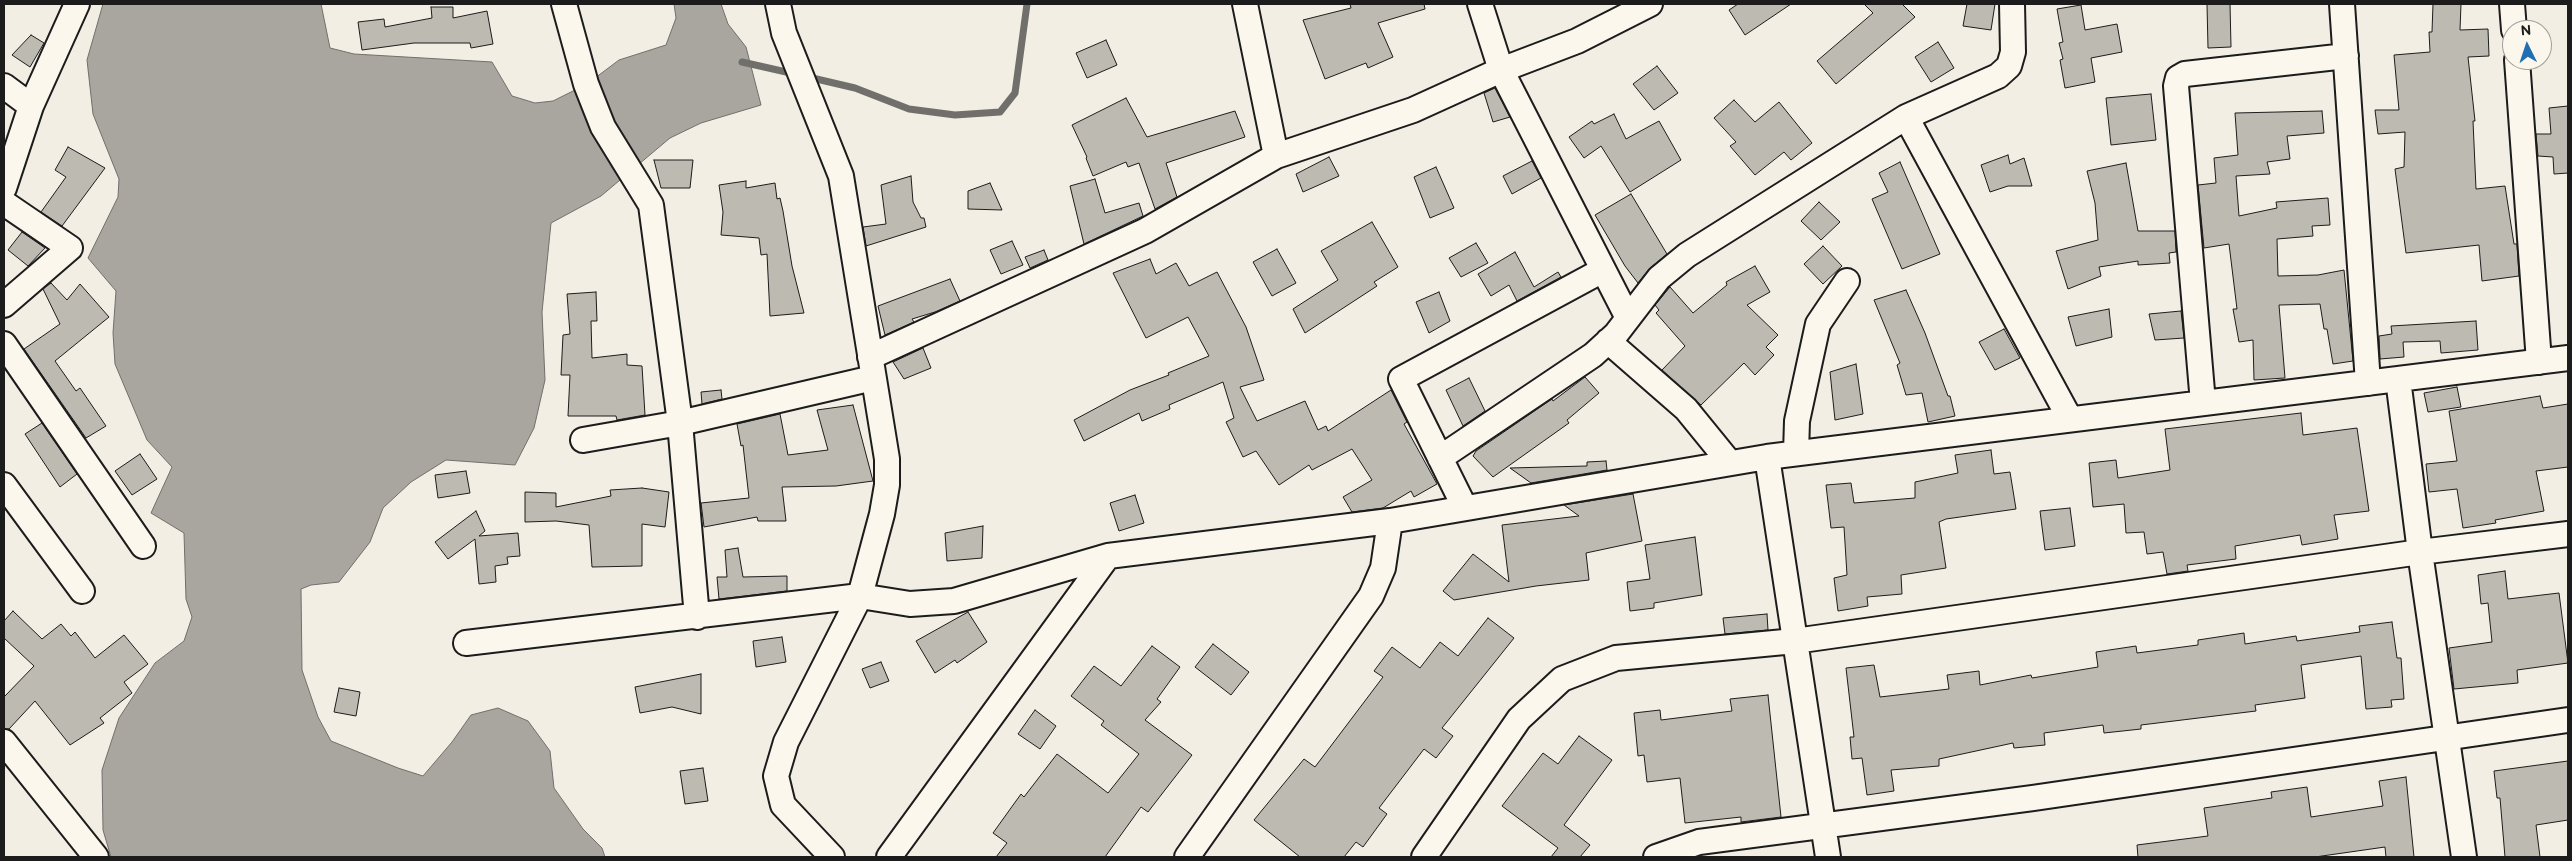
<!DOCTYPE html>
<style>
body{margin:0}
#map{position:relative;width:2572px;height:861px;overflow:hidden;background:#f2eee4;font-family:"Balsamiq Sans",sans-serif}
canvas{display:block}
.frame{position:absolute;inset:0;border:5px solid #1c1c1c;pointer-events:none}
.north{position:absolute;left:2502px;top:20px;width:50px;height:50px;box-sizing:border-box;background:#fbf7ec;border:1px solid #a29f99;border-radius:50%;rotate:356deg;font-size:14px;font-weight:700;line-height:20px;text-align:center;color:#1c1c1c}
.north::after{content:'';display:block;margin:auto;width:18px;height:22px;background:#1f6fb2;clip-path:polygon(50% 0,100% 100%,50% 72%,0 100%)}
</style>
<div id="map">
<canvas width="2572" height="861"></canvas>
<div class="frame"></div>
<div class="north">N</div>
</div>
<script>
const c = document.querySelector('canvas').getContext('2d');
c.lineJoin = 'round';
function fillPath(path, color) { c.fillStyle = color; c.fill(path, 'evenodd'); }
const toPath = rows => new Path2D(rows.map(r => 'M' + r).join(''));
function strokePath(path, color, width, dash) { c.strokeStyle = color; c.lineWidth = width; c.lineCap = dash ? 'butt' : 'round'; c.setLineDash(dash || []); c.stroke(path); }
const water = toPath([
 [103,4,321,4,330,48,354,54,492,62,512,96,535,103,553,101,587,84,619,60,666,45,676,18,674,4,721,4,728,24,746,47,761,105,701,123,670,138,601,196,551,223,542,312,545,380,534,428,515,465,446,460,411,482,383,508,370,542,339,582,311,585,301,589,302,670,318,717,331,741,398,768,423,776,452,742,471,715,498,708,528,721,550,751,554,788,583,829,602,848,605,857,111,857,103,830,102,770,119,718,155,663,184,641,192,617,186,599,184,533,151,513,172,467,147,440,115,364,113,333,116,291,88,258,118,197,119,179,93,114,87,60,103,4]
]);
fillPath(water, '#a9a6a0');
strokePath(water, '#716f6b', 1);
strokePath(toPath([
 [742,62,795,74],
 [808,77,855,88,909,109,955,115,1000,112,1015,93,1027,4]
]), '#716f6b', 7);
const building = toPath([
 [1350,4,1424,4,1425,9,1378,23,1393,57,1368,68,1366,63,1325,79,1303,20,1351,8,1350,4],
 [1738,4,1791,4,1745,35,1729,10,1738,4],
 [1864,4,1902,4,1915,17,1836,84,1817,61,1873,13,1864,4],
 [1967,4,1995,4,1991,30,1963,26,1967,4],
 [2207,4,2230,4,2231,47,2208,48,2207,4],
 [2433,4,2461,4,2460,30,2488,29,2489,56,2468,57,2475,121,2473,121,2476,189,2505,186,2514,244,2517,244,2519,276,2482,281,2479,245,2406,253,2395,169,2404,167,2405,132,2378,134,2375,110,2399,110,2394,55,2430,52,2429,32,2432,32,2433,4],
 [2081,5,2085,30,2117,24,2122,52,2091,58,2095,82,2065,88,2060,60,2063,59,2059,43,2063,42,2057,9,2081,5],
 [431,7,453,7,453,18,487,11,493,44,471,48,470,43,414,43,362,50,358,22,384,19,385,27,432,18,431,7],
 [31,35,44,43,30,67,12,55,31,35],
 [1106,40,1117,65,1087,78,1076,53,1106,40],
 [1938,42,1954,68,1931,82,1915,57,1938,42],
 [1657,66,1678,93,1654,110,1633,84,1657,66],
 [1495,88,1510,117,1493,122,1484,93,1495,88],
 [2151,94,2156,140,2111,145,2106,98,2151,94],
 [1126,98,1147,137,1235,111,1245,137,1166,163,1177,197,1155,209,1139,163,1128,167,1126,162,1093,176,1086,158,1087,157,1072,125,1126,98],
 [1734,100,1755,122,1779,102,1812,143,1791,160,1784,152,1755,175,1730,146,1736,142,1714,118,1734,100],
 [2568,106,2568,173,2554,174,2553,157,2538,156,2536,134,2551,134,2549,108,2568,106],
 [2322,111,2324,133,2287,136,2290,159,2267,162,2270,174,2236,176,2239,216,2277,208,2276,202,2328,198,2330,225,2312,226,2313,236,2277,239,2278,276,2318,275,2344,270,2353,361,2333,364,2327,329,2324,329,2320,304,2279,305,2285,378,2254,380,2253,340,2239,342,2233,309,2237,309,2229,244,2204,248,2198,185,2216,183,2214,158,2238,155,2235,113,2322,111],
 [1614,114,1626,139,1659,121,1681,160,1630,192,1601,146,1584,158,1569,137,1592,121,1594,124,1614,114],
 [68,147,105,168,62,226,41,212,66,177,55,170,68,147],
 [2008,155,2010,164,2024,158,2032,186,2008,186,1990,192,1981,165,2008,155],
 [1329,157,1339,176,1303,192,1296,174,1329,157],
 [654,160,693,160,690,188,661,188,654,160],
 [1532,161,1541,178,1512,194,1503,176,1532,161],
 [1900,162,1940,254,1902,269,1872,199,1888,192,1879,173,1900,162],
 [2126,163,2138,231,2175,231,2176,252,2169,253,2170,263,2138,265,2138,261,2099,267,2101,276,2068,289,2056,251,2098,240,2095,203,2087,171,2126,163],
 [1436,167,1454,208,1430,218,1414,177,1436,167],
 [911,176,913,202,921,218,924,218,926,227,866,246,863,227,886,224,881,185,911,176],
 [1095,179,1105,213,1139,203,1143,216,1084,244,1070,186,1095,179],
 [746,181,746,188,775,183,777,199,780,198,783,211,792,266,804,313,770,316,767,254,761,255,759,238,721,235,723,212,719,185,746,181],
 [990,183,1002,210,968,209,968,191,990,183],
 [1631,194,1667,254,1650,268,1638,283,1625,266,1595,215,1631,194],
 [1819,202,1840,222,1821,240,1801,221,1819,202],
 [1372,222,1398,267,1374,282,1377,286,1305,333,1293,309,1338,280,1321,251,1372,222],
 [22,232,45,248,28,266,8,250,22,232],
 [1012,241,1023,265,1001,274,990,250,1012,241],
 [1476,243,1488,263,1461,277,1449,258,1476,243],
 [1823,246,1842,266,1823,284,1804,264,1823,246],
 [1277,249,1296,283,1272,296,1253,262,1277,249],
 [1044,250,1048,260,1030,268,1025,257,1044,250],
 [1515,252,1534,287,1558,272,1561,277,1517,301,1509,285,1491,296,1478,274,1515,252],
 [1150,259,1156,274,1176,263,1189,286,1217,272,1246,327,1264,380,1240,387,1257,421,1305,401,1318,430,1326,426,1328,431,1391,390,1407,422,1404,424,1437,484,1414,497,1411,491,1383,508,1352,512,1343,497,1372,480,1352,449,1312,470,1309,465,1279,485,1256,451,1243,457,1226,422,1234,418,1223,382,1169,405,1170,409,1142,421,1139,413,1084,441,1074,420,1130,390,1169,375,1168,373,1209,356,1188,317,1146,338,1113,273,1150,259],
 [1755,266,1770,292,1747,305,1778,335,1766,347,1774,355,1755,375,1744,363,1701,405,1662,370,1685,346,1656,313,1659,310,1655,305,1670,287,1693,313,1727,285,1726,282,1755,266],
 [950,279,960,301,935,312,912,319,914,322,885,335,878,306,950,279],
 [51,283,67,300,80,284,109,317,55,361,76,391,80,388,106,426,86,438,24,349,60,324,43,289,51,283],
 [1906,290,1925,333,1948,396,1950,396,1955,416,1928,422,1922,393,1906,395,1897,365,1900,363,1874,300,1906,290],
 [596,292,597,321,591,321,592,358,627,354,627,365,642,366,645,415,617,420,616,416,568,416,570,375,561,375,563,335,570,334,567,294,596,292],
 [1439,292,1450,321,1429,333,1416,302,1439,292],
 [2109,309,2112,337,2076,346,2068,317,2109,309],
 [2181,311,2184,338,2155,340,2149,314,2181,311],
 [2476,321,2478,350,2441,353,2440,341,2403,342,2404,357,2380,359,2379,336,2392,334,2391,326,2476,321],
 [2004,329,2020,358,1995,370,1979,342,2004,329],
 [923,348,931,368,904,379,893,362,923,348],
 [1856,364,1863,414,1835,420,1830,372,1856,364],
 [1585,377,1599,393,1567,420,1569,423,1493,477,1473,456,1476,451,1552,399,1553,401,1585,377],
 [1469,378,1485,411,1463,426,1446,390,1469,378],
 [2457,387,2461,407,2428,412,2424,393,2457,387],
 [721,390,722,399,702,404,701,392,721,390],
 [2540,396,2543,408,2568,404,2568,467,2536,471,2544,511,2495,520,2496,523,2463,528,2457,489,2429,492,2426,464,2457,461,2449,411,2540,396],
 [853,405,873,481,836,486,782,487,786,521,758,521,757,517,704,527,701,503,749,498,743,445,741,446,737,424,780,414,788,455,828,450,817,410,853,405],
 [2301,413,2303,435,2357,428,2369,511,2334,515,2338,539,2302,545,2300,535,2235,546,2236,559,2187,565,2188,571,2167,574,2163,552,2147,554,2144,532,2126,533,2124,504,2093,507,2089,463,2116,460,2118,478,2170,470,2165,429,2301,413],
 [42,423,77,474,60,487,25,434,42,423],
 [1991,450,1994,474,2010,472,2016,509,1946,519,1939,522,1946,568,1901,575,1902,594,1867,597,1868,606,1838,611,1834,578,1847,575,1844,527,1831,528,1826,485,1851,483,1854,503,1915,498,1915,482,1958,473,1955,455,1991,450],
 [140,454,157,479,132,495,115,471,140,454],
 [1606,461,1607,470,1531,483,1510,468,1587,466,1587,462,1606,461],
 [466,471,470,493,438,498,435,475,466,471],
 [642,488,669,492,665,527,642,524,642,566,592,567,589,525,556,521,525,522,525,492,556,493,556,507,611,496,610,490,642,488],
 [1633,494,1642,541,1586,553,1589,580,1536,586,1454,600,1443,591,1473,554,1509,582,1502,525,1579,516,1564,505,1633,494],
 [1135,495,1144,523,1119,531,1110,503,1135,495],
 [2070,508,2075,546,2045,550,2040,511,2070,508],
 [476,511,485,531,479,536,518,533,520,556,507,557,508,564,495,566,496,582,479,584,475,539,448,559,435,542,476,511],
 [983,526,982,558,947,561,945,533,983,526],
 [1695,537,1702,595,1654,603,1654,608,1630,611,1627,582,1650,579,1645,545,1695,537],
 [738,548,743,577,787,576,787,591,719,599,717,577,727,577,725,550,738,548],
 [2505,571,2508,599,2559,593,2568,663,2517,670,2518,683,2454,689,2449,648,2492,642,2488,603,2481,604,2478,575,2505,571],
 [13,611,42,639,61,624,71,636,75,632,95,658,124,635,148,664,124,682,132,693,100,718,104,723,70,745,35,701,9,729,4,729,4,697,34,666,4,638,4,621,13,611],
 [968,612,987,642,957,663,955,660,935,673,916,641,968,612],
 [1767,614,1768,630,1725,634,1723,618,1767,614],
 [1488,618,1514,638,1442,728,1453,736,1436,758,1424,749,1379,808,1387,814,1363,847,1356,842,1344,857,1300,857,1254,820,1304,759,1315,767,1383,677,1374,671,1392,647,1420,668,1440,642,1458,656,1488,618],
 [2392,622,2397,658,2401,658,2404,699,2391,700,2392,707,2366,709,2361,656,2301,665,2305,698,2255,705,2256,711,2141,725,2141,729,2104,733,2103,725,2044,733,2045,745,2014,748,2013,743,1939,759,1939,766,1891,770,1894,791,1867,795,1862,758,1852,759,1850,737,1854,737,1846,668,1874,665,1880,697,1949,689,1947,675,1979,671,1980,685,2031,675,2032,678,2098,667,2096,652,2136,646,2137,653,2198,645,2198,640,2244,633,2245,644,2296,636,2297,641,2360,632,2359,626,2392,622],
 [782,637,786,662,756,667,753,641,782,637],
 [1213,644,1249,672,1231,695,1195,667,1213,644],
 [1152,646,1180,667,1157,699,1161,702,1145,720,1192,755,1148,812,1141,807,1105,857,996,857,1007,843,993,833,1021,794,1024,797,1057,754,1108,793,1139,754,1101,725,1104,721,1071,696,1094,666,1121,686,1152,646],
 [881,662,889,681,870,688,862,669,881,662],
 [701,674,701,714,672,707,640,713,635,687,701,674],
 [339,688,360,692,356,716,334,712,339,688],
 [1768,695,1781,817,1741,822,1741,817,1685,823,1680,778,1647,782,1644,755,1638,756,1634,713,1660,710,1661,720,1732,711,1730,699,1768,695],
 [1035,710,1056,726,1040,749,1018,734,1035,710],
 [1579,736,1612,760,1564,825,1590,845,1580,857,1551,857,1558,848,1502,806,1543,753,1558,764,1579,736],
 [2568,761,2568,820,2536,825,2540,857,2505,857,2500,798,2497,798,2494,771,2568,761],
 [703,768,708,801,685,804,680,771,703,768],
 [2406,777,2414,857,2386,857,2385,847,2315,857,2138,857,2137,845,2208,836,2204,808,2272,798,2271,792,2307,787,2311,817,2383,806,2379,781,2406,777]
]);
fillPath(building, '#bdbab1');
strokePath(building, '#1c1c1c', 1);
const street = toPath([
 [564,4,586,84,603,127,651,205,680,423,697,617],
 [778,4,784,33,841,176,887,459,887,485,882,514,860,596,786,742,776,776,783,805,832,857],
 [1480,4,1501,70,1628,318],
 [2342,4,2368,383],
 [2512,4,2514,30],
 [2517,60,2539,362],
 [4,86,31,106],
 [1906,117,2070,419],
 [1276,156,1413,110,1501,70,1577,41,1650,4],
 [4,188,31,106,77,4],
 [4,203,70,248,4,305],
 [1608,341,1686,409,1730,463],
 [4,344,143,546],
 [870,357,1145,231,1276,156,1245,4],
 [2398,379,2420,552,2464,857],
 [2203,403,2176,86,2178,78,2185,74,2346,56],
 [583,440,680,423,873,378],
 [1796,453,1797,421,1818,324,1847,281],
 [1767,457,1828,857],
 [1440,458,1593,355,1616,334,1659,278,1687,255,1906,117,1998,76,2009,66,2013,52,2012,4],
 [4,485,82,591],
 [1464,506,1401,379,1603,270],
 [466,643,860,596,910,604,954,601,1108,556,1390,521,1767,457,2568,358],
 [4,742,96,857],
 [889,857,1108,556],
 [1187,857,1371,596,1383,568,1390,521],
 [1424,857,1519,719,1562,679,1616,658,1795,641,2420,552,2568,534],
 [1656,857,1699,842,2033,798,2568,720]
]);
strokePath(street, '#1c1c1c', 28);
strokePath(street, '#fbf7ec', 24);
</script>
